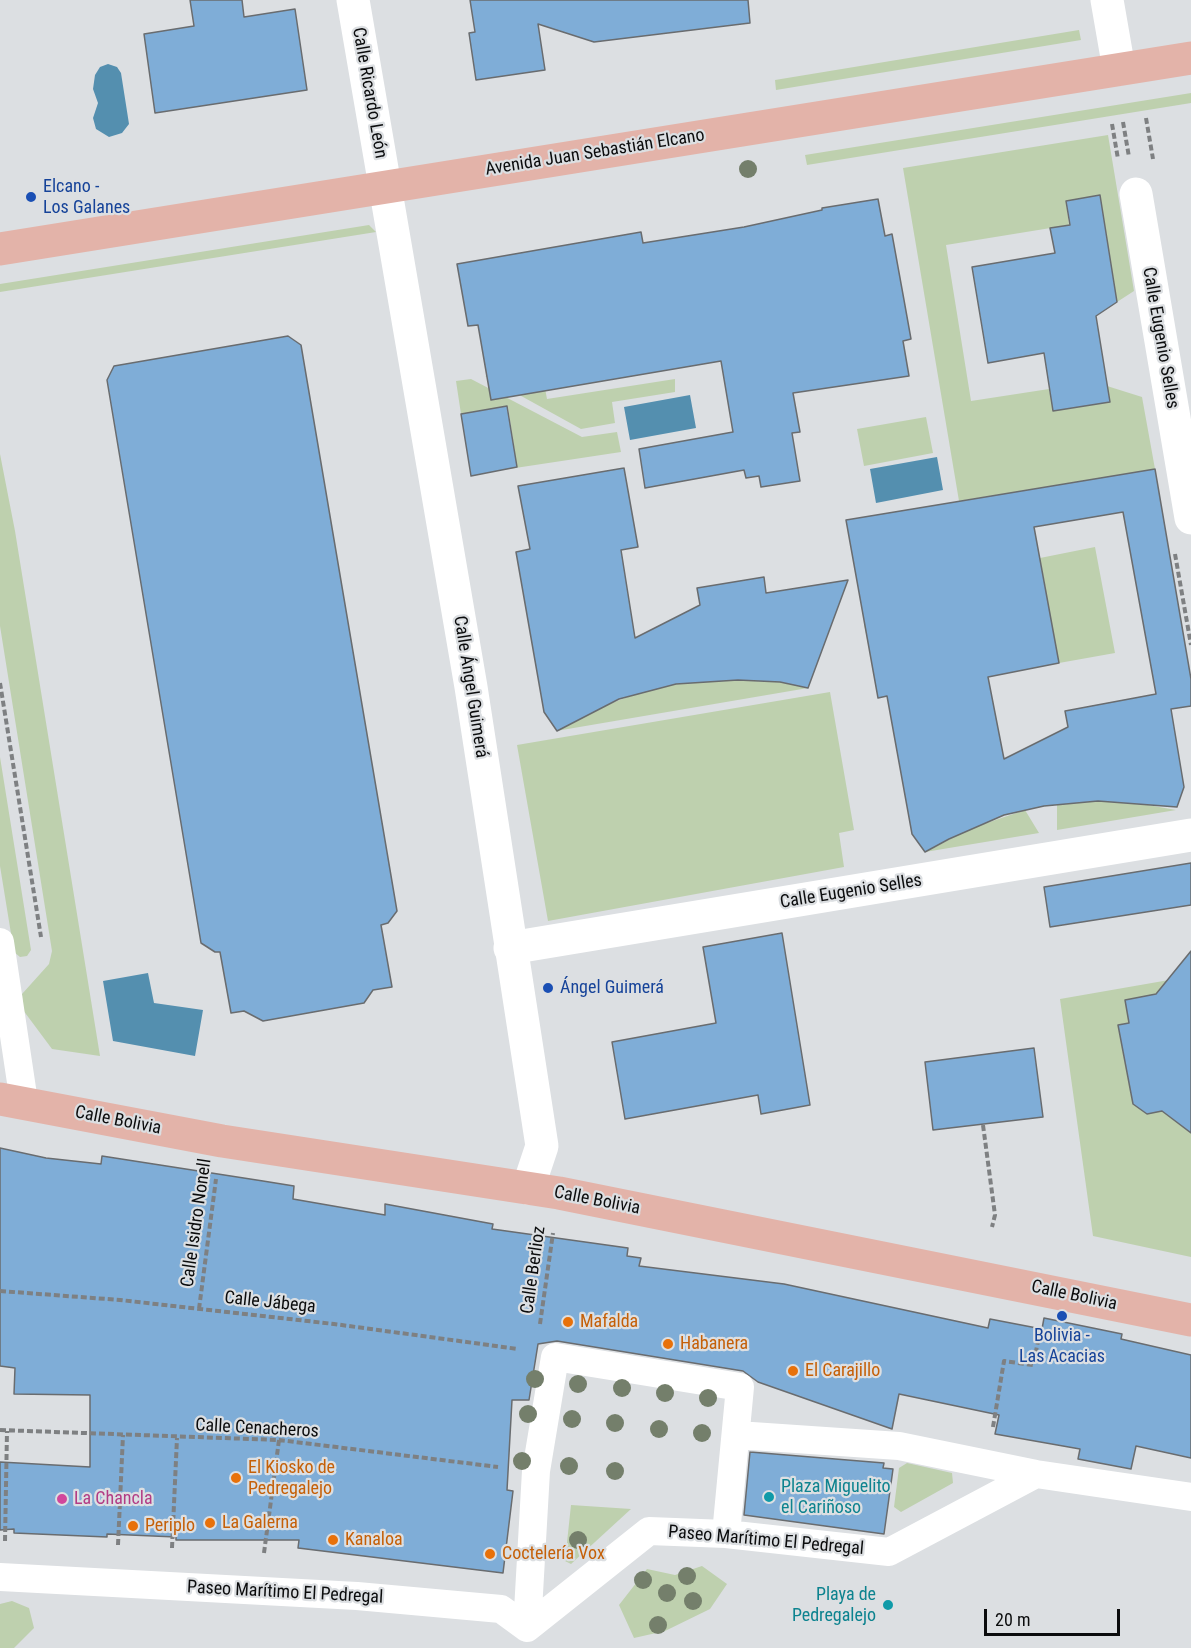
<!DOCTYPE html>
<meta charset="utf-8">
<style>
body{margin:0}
#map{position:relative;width:1191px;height:1648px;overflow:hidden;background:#dcdfe2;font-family:"Roboto Condensed",sans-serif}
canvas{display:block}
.scale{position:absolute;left:984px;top:1609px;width:136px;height:27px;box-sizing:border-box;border:3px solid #0b0c0d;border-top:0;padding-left:8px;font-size:18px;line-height:21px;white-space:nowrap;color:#0b0c0d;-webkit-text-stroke:4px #dcdfe2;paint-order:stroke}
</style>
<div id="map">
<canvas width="1191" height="1648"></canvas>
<div class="scale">20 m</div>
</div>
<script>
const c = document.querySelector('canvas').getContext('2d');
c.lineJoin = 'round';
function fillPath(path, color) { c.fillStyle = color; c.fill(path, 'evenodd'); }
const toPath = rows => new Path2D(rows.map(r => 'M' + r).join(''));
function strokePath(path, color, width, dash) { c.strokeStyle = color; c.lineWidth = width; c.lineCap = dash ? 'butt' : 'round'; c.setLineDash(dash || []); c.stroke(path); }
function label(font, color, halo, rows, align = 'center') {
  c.font = font + ' "Roboto Condensed",sans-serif'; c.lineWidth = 4.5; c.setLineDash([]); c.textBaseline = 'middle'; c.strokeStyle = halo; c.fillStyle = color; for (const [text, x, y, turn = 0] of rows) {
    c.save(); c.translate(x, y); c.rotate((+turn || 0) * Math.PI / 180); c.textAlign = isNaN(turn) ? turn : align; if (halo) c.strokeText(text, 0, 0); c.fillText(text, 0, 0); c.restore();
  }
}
fillPath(toPath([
 [1079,30,1081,40,776,90,775,80],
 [1191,93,1191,103,807,165,805,155],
 [1108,135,1134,291,1117,302,1100,195,1066,201,1069,225,946,245,971,401,1049,389,1054,411,1110,402,1107,386,1142,397,1155,469,959,501,903,168],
 [369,225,376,232,0,292,0,284],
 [541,367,547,399,675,379,675,392,612,402,615,423,581,429,485,376],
 [471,379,582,437,617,432,621,452,502,470,499,455,515,453,508,407,461,414,456,381],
 [926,417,933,453,864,466,857,429],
 [0,454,15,531,100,1056,52,1049,23,1010,22,994,49,964,52,951,0,626],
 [1095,547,1115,653,1059,663,1053,635,873,669,864,624,1046,590,1040,558],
 [729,680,780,682,808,688,556,731,593,710,636,694,676,684],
 [830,692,854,830,839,833,844,867,548,921,517,745],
 [0,757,31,950,27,956,20,957,14,952,0,866],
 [1098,801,1148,805,1176,810,1057,830,1057,805],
 [1025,810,1039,833,925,852,972,828],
 [1169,980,1163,993,1125,1000,1129,1023,1118,1026,1133,1105,1141,1104,1145,1113,1168,1110,1191,1117,1191,1257,1093,1236,1060,999],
 [907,1463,952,1473,953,1483,901,1512,894,1507,899,1468],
 [571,1505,631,1509,571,1564,565,1561],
 [702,1566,727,1584,710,1609,665,1631,634,1638,619,1605,647,1569,675,1575],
 [12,1601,29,1608,34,1628,14,1648,0,1648,0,1604]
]), '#bed0ae');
fillPath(toPath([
 [108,64,117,67,121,73,129,124,122,133,109,137,96,129,93,118,98,103,93,89,95,75,100,67],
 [690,395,696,428,630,440,624,407],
 [937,457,943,490,876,503,870,469],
 [148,973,154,1003,203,1010,195,1056,113,1041,103,981]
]), '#548faf');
const building = toPath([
 [190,0,242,0,244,17,295,9,307,90,155,113,144,34,194,26,190,0],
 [470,0,748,0,750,23,594,42,538,24,545,70,476,80,469,33,475,32,470,0],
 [1100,195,1117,302,1096,316,1110,402,1053,411,1044,353,988,363,972,267,1055,253,1050,228,1070,225,1066,201,1100,195],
 [878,199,885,236,892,234,904,300,911,339,903,341,909,376,793,393,800,432,792,433,800,481,761,487,759,476,746,478,744,470,645,488,639,449,733,432,721,361,491,400,478,325,468,326,457,264,641,232,643,243,744,227,822,210,822,208,878,199],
 [288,336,301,345,397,911,388,923,381,925,392,987,373,990,364,1003,263,1021,244,1011,231,1013,220,952,215,952,201,943,107,380,114,366,288,336],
 [507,406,517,467,471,476,461,414,507,406],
 [624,468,638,547,621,550,635,638,700,605,697,588,764,577,766,593,848,580,808,688,780,682,738,680,676,684,619,699,557,731,544,712,516,552,530,549,518,486,624,468],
 [1155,469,1191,679,1191,706,1171,709,1184,787,1177,807,1098,801,1044,806,1004,815,949,839,925,852,912,834,887,696,878,698,846,520,1155,469],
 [1123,512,1156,694,1065,711,1068,727,1004,759,988,677,1059,663,1034,527,1123,512],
 [1191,863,1191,905,1050,927,1044,887,1191,863],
 [782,933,810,1105,761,1114,758,1095,625,1119,612,1042,716,1023,703,947,782,933],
 [1191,951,1191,1133,1162,1111,1147,1114,1133,1104,1118,1025,1129,1023,1125,1000,1156,994,1191,951],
 [1034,1048,1043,1117,933,1130,925,1062,1034,1048],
 [0,1148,46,1158,101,1164,102,1156,263,1181,294,1186,293,1199,385,1215,385,1204,493,1224,492,1229,628,1248,627,1256,641,1258,639,1266,784,1284,988,1328,990,1319,1042,1329,1044,1318,1122,1334,1121,1339,1191,1355,1191,1458,1136,1446,1131,1469,1078,1459,1080,1449,995,1434,999,1415,899,1394,892,1429,758,1382,743,1371,557,1341,538,1344,529,1400,512,1400,507,1490,513,1491,503,1573,298,1548,299,1540,176,1540,176,1537,107,1534,107,1537,14,1533,14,1529,0,1530,0,1462,90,1467,90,1395,14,1394,15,1368,0,1366,0,1148],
 [750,1452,884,1463,883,1468,893,1469,884,1534,744,1515,750,1452]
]);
fillPath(building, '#7fadd7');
strokePath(building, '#696c6f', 1.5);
strokePath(toPath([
 [1146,118,1153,159],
 [1123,122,1129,157],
 [1112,124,1118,159],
 [1175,554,1191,645],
 [0,683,41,937],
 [983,1125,995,1215,992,1227],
 [0,1291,120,1300,334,1324,518,1349],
 [199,1309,216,1179],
 [540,1324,553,1233],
 [993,1427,1004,1361,1033,1365,1040,1332],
 [0,1430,279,1440,498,1467],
 [5,1541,7,1431],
 [118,1545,123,1435],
 [172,1548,177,1438],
 [264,1553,279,1440]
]), '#7e8082', 4, [6, 3]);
strokePath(toPath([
 [0,942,24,1102],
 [737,1435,899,1446,1036,1474,1191,1497],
 [0,1577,357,1596,501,1609,527,1628,649,1531,726,1534,889,1552,1036,1474],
 [527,1628,536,1471,555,1357,740,1387,726,1534]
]), '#fff', 28);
strokePath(toPath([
 [353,0,385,186],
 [1107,0,1119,69],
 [1136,194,1191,518],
 [510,948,1191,835]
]), '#fff', 33);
strokePath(toPath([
 [385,186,471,687,542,1146,528,1188]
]), '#fff', 33);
strokePath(toPath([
 [0,249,1191,58],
 [0,1099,222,1141,559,1193,1191,1320]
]), '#e3b3a9', 33);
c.fillStyle = '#747f6b';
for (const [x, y] of [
 [748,169],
 [535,1379],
 [578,1384],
 [622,1388],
 [665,1393],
 [708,1398],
 [528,1414],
 [572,1419],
 [615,1423],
 [659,1429],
 [702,1433],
 [522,1461],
 [569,1466],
 [615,1471],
 [578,1540],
 [687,1576],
 [643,1580],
 [667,1593],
 [693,1601],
 [658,1625]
]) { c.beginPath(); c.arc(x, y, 9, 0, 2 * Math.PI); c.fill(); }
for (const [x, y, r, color] of [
 [31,197,6,"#1a4fb4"],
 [548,988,6,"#1a4fb4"],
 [1062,1316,6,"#1a4fb4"],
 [568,1322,6,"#e8710a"],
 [668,1344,6,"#e8710a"],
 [793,1371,6,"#e8710a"],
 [236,1478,6,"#e8710a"],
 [769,1497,6,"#0f9aa8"],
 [62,1499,6,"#d1479c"],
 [210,1523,6,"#e8710a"],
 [133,1526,6,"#e8710a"],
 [333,1540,6,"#e8710a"],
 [490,1554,6,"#e8710a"],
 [888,1605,6,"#0f9aa8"]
]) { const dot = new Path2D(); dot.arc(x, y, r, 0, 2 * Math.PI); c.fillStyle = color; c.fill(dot); strokePath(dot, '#dcdfe2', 2); }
label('18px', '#0b0c0d', '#dcdfe2', [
 ["Calle Ricardo León",369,93,80],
 ["Avenida Juan Sebastián Elcano",595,153,-9],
 ["Calle Eugenio Selles",1160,338,80],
 ["Calle Ángel Guimerá",470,687,81],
 ["Calle Eugenio Selles",851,892,-9],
 ["Calle Bolivia",118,1121,11],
 ["Calle Bolivia",597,1201,11],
 ["Calle Isidro Nonell",197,1223,-82],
 ["Calle Berlioz",534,1270,-82],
 ["Calle Bolivia",1074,1296,12],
 ["Calle Jábega",270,1303,6],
 ["Calle Cenacheros",257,1429,3],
 ["Paseo Marítimo El Pedregal",766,1541,5],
 ["Paseo Marítimo El Pedregal",285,1593,3]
]);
label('18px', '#164399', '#dcdfe2', [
 ["Elcano -",43,187],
 ["Los Galanes",43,208],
 ["Ángel Guimerá",560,988],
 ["Bolivia -",1062,1336,"center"],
 ["Las Acacias",1062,1357,"center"]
], 'left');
label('18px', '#c56008', '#dcdfe2', [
 ["Mafalda",580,1322],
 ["Habanera",680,1344],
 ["El Carajillo",805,1371],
 ["El Kiosko de",248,1468],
 ["Pedregalejo",248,1489],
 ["La Galerna",222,1523],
 ["Periplo",145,1526],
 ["Kanaloa",345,1540],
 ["Coctelería Vox",502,1554]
], 'left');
label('18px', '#0d838f', '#dcdfe2', [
 ["Plaza Miguelito",781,1487],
 ["el Cariñoso",781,1508],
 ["Playa de",876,1595,"right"],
 ["Pedregalejo",876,1616,"right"]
], 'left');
label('18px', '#b23c85', '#dcdfe2', [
 ["La Chancla",74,1499]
], 'left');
</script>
